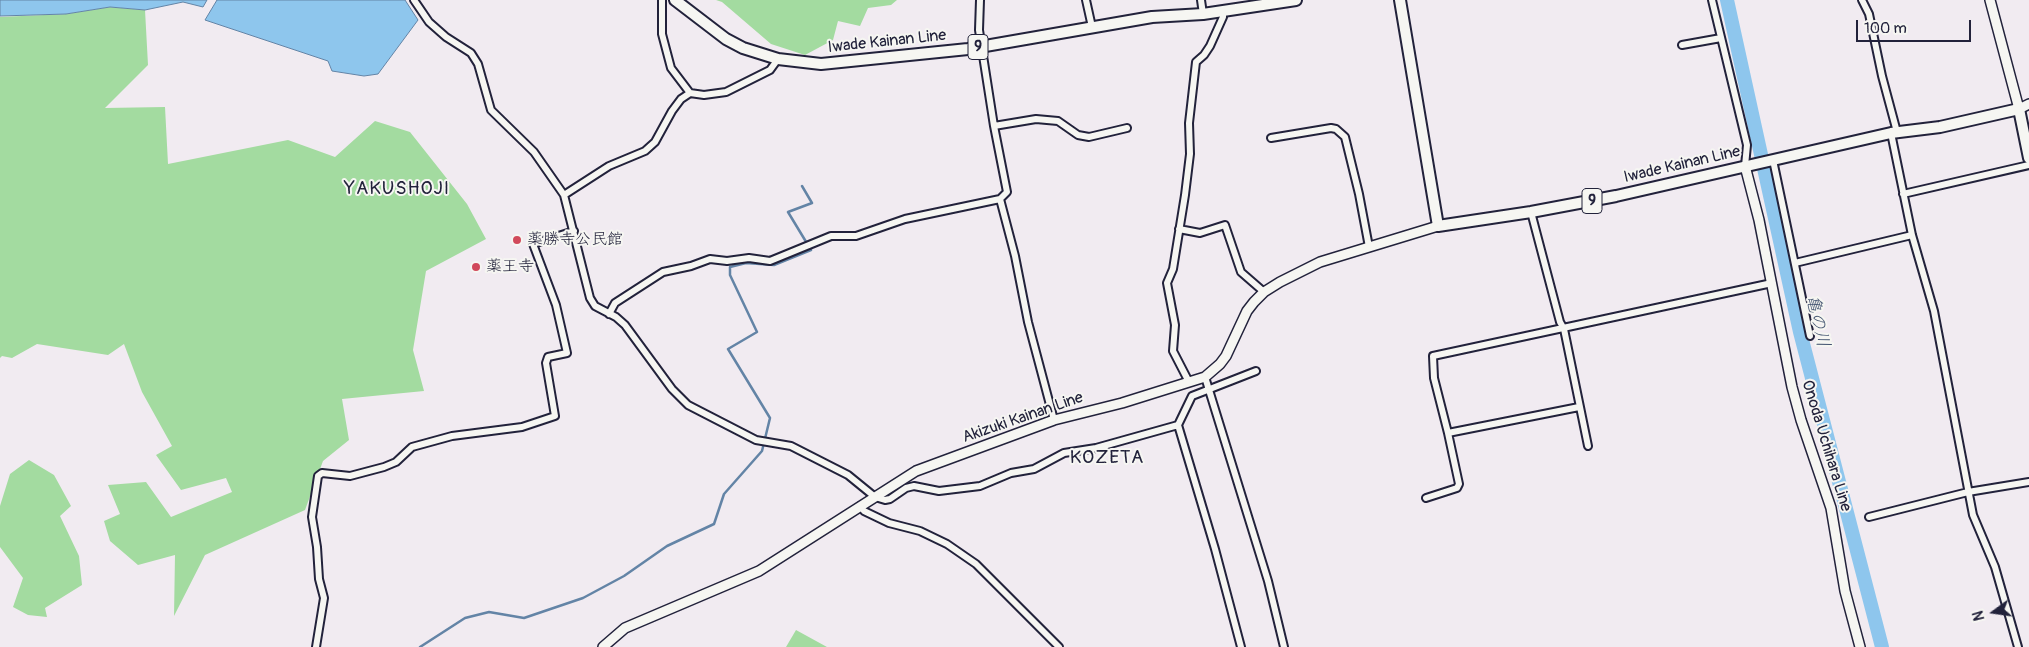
<!DOCTYPE html>
<meta charset="utf-8">
<style>
body{margin:0}
#map{position:relative;width:2029px;height:647px;overflow:hidden;background:#f1ebf1;font-family:Pangolin,sans-serif}
canvas{display:block}
.north{position:absolute;left:1969px;top:587px;width:50px;height:50px;-webkit-text-stroke:4px #f6f6f2;paint-order:stroke;rotate:256deg;font-size:14px;font-weight:700;line-height:20px;text-align:center;color:#22223b}
.north::after{content:'';display:block;margin:auto;width:18px;height:22px;background:#22223b;clip-path:polygon(50% 0,100% 100%,50% 72%,0 100%)}
.scale{position:absolute;left:1856px;top:20px;width:115px;height:22px;box-sizing:border-box;border:2px solid #22223b;border-top:0;padding-left:6px;font-size:15px;line-height:18px;white-space:nowrap;color:#22223b;-webkit-text-stroke:4px #f6f6f2;paint-order:stroke}
</style>
<div id="map">
<canvas width="2029" height="647"></canvas>
<div class="north">N</div>
<div class="scale">100 m</div>
</div>
<script>
const c = document.querySelector('canvas').getContext('2d');
c.lineJoin = 'round';
function fillPath(path, color) { c.fillStyle = color; c.fill(path, 'evenodd'); }
const toPath = rows => new Path2D(rows.map(r => 'M' + r).join(''));
function strokePath(path, color, width, dash) { c.strokeStyle = color; c.lineWidth = width; c.lineCap = dash ? 'butt' : 'round'; c.setLineDash(dash || []); c.stroke(path); }
function label(font, color, halo, rows, align = 'center') {
  c.font = font + ' Pangolin,"Klee One",sans-serif'; c.lineWidth = 4; c.setLineDash([]); c.textBaseline = 'middle'; c.strokeStyle = halo; c.fillStyle = color; for (const [text, x, y, turn = 0] of rows) {
    c.save(); c.translate(x, y); c.rotate((+turn || 0) * Math.PI / 180); c.textAlign = isNaN(turn) ? turn : align; if (halo) c.strokeText(text, 0, 0); c.fillText(text, 0, 0); c.restore();
  }
}
fillPath(toPath([
 [716,0,897,0,891,5,868,8,860,26,838,21,833,40,805,55,771,44,722,2],
 [110,7,145,10,148,65,105,108,165,107,168,164,288,140,335,157,375,121,410,132,467,204,486,239,426,271,413,350,424,391,342,399,349,440,323,461,305,510,205,555,174,616,175,555,138,565,110,541,104,521,120,514,108,485,146,482,171,517,232,492,226,478,181,490,156,455,172,446,142,392,124,344,108,355,37,344,12,358,2,356,0,358,0,17,66,14],
 [29,460,54,475,71,506,60,516,79,556,82,585,45,608,47,617,28,615,13,607,23,578,0,547,0,506,10,474],
 [796,630,827,647,786,647]
]), '#a3dba0');
const water = toPath([
 [0,0,207,0,203,7,183,2,145,10,110,7,66,14,0,16,0,0],
 [217,0,405,0,418,20,378,74,364,76,332,71,328,61,205,20,217,0]
]);
fillPath(water, '#8ec6ed');
strokePath(water, '#6384a6', 1);
strokePath(toPath([
 [420,647,465,618,489,612,524,618,583,598,624,576,667,546,714,524,724,494,762,451,770,418,728,349,757,332,730,275,730,267,746,263,774,265,811,250,788,212,812,203,802,186]
]), '#6384a6', 2.5);
strokePath(toPath([
 [1727,0,1800,332,1882,647]
]), '#8ec6ed', 14);
const minor = toPath([
 [414,0,429,22,446,37,471,53,478,64,491,110,534,152,564,195,590,298,595,306,616,317,625,325,672,389,688,405,756,440,791,446,848,475,875,497,885,500,890,499,906,488,914,486,939,491,980,486,1011,473,1034,469,1064,453,1096,448,1178,425],
 [662,0,662,34,671,68,690,93,704,95,726,92,770,70,778,59],
 [980,0,979,30,994,126],
 [1086,0,1092,27],
 [1201,0,1203,14],
 [1712,0,1747,145,1745,166],
 [1862,0,1869,14,1882,76,1897,132],
 [1682,45,1721,38],
 [1891,133,1912,235,1934,311,1973,515,1995,567,2018,647],
 [1271,138,1331,128,1336,129,1345,137,1359,194,1369,247],
 [1773,160,1810,336],
 [1903,194,2029,165],
 [564,195,609,166,645,151,655,142,672,111,681,99,690,93],
 [1000,199,1015,256,1028,322,1054,420],
 [1531,212,1560,322,1564,329,1588,446],
 [1179,229,1200,233,1225,225,1241,272,1264,292],
 [1795,263,1912,235],
 [609,314,615,303,663,272,691,266,710,259,727,261,749,258,770,261,831,236,856,236,905,219,1000,199,1007,192,994,126,1036,119,1058,121,1078,135,1089,137,1127,128],
 [1205,377,1268,581,1284,647],
 [1189,382,1173,351,1175,325,1167,283,1173,269,1185,195,1190,154,1189,123,1196,62,1204,55,1210,46,1223,17,1223,11],
 [1448,433,1579,407],
 [1426,498,1457,488,1459,484,1448,433,1434,378,1433,356,1772,283],
 [860,506,864,511,889,523,920,531,947,544,976,564,1059,647],
 [1869,517,1968,492,2029,482],
 [316,647,324,598,319,579,317,547,312,517,318,476,322,473,350,476,384,467,396,462,412,447,452,436,522,427,555,416,546,363,548,357,567,353,556,305,533,244,574,231],
 [1241,647,1215,549,1178,425,1192,396,1256,371]
]);
const secondary = toPath([
 [1990,0,2019,109,2029,104],
 [1745,166,1759,220,1792,387,1801,420,1831,508,1845,591,1860,647],
 [603,647,625,628,759,571,916,471,1054,420,1122,403,1205,377,1220,364,1226,356,1247,311,1254,302,1264,292,1280,282,1320,262,1438,226]
]);
const primary = toPath([
 [675,0,726,39,743,48,778,59,821,64,968,49,1152,17,1203,14,1296,0],
 [1400,0,1438,226,1531,212,1616,196,1891,133,1940,127,2019,109,2029,158]
]);
strokePath(minor, '#22223b', 10);
strokePath(secondary, '#22223b', 12);
strokePath(primary, '#22223b', 14);
strokePath(minor, '#f6f6f2', 6);
strokePath(secondary, '#f6f6f2', 9);
strokePath(primary, '#f6f6f2', 10);
for (const [x, y, r, color] of [
 [517,240,5,"#d1495b"],
 [476,267,5,"#d1495b"]
]) { const dot = new Path2D(); dot.arc(x, y, r, 0, 2 * Math.PI); c.fillStyle = color; c.fill(dot); strokePath(dot, '#f6f6f2', 2); }
for (const [x, y, w] of [
 [978,47,20],
 [1592,201,20]
]) { const box = new Path2D(); box.roundRect(x - w / 2, y - 12.5, w, 25, 4); c.fillStyle = '#f6f6f2'; c.fill(box); strokePath(box, '#22223b', 1); }
label('bold 15px', '#22223b', null, [
 ["9",978,47],
 ["9",1592,201]
]);
label('16px', '#22223b', '#f6f6f2', [
 ["Iwade Kainan Line",887,42,-6],
 ["Iwade Kainan Line",1682,165,-13],
 ["Akizuki Kainan Line",1023,418,-19],
 ["Onoda Uchihara Line",1826,446,73]
]);
label('16px', '#22223b', '#f6f6f2', [
 ["薬勝寺公民館",527,240],
 ["薬王寺",486,267]
], 'left');
label('italic 18px', '#425370', '#f6f6f2', [
 ["亀の川",1817,321,77]
]);
c.letterSpacing = '1px';
label('19px', '#22223b', '#f6f6f2', [
 ["YAKUSHOJI",397,189],
 ["KOZETA",1107,458]
]);
c.letterSpacing = '0px';
</script>
